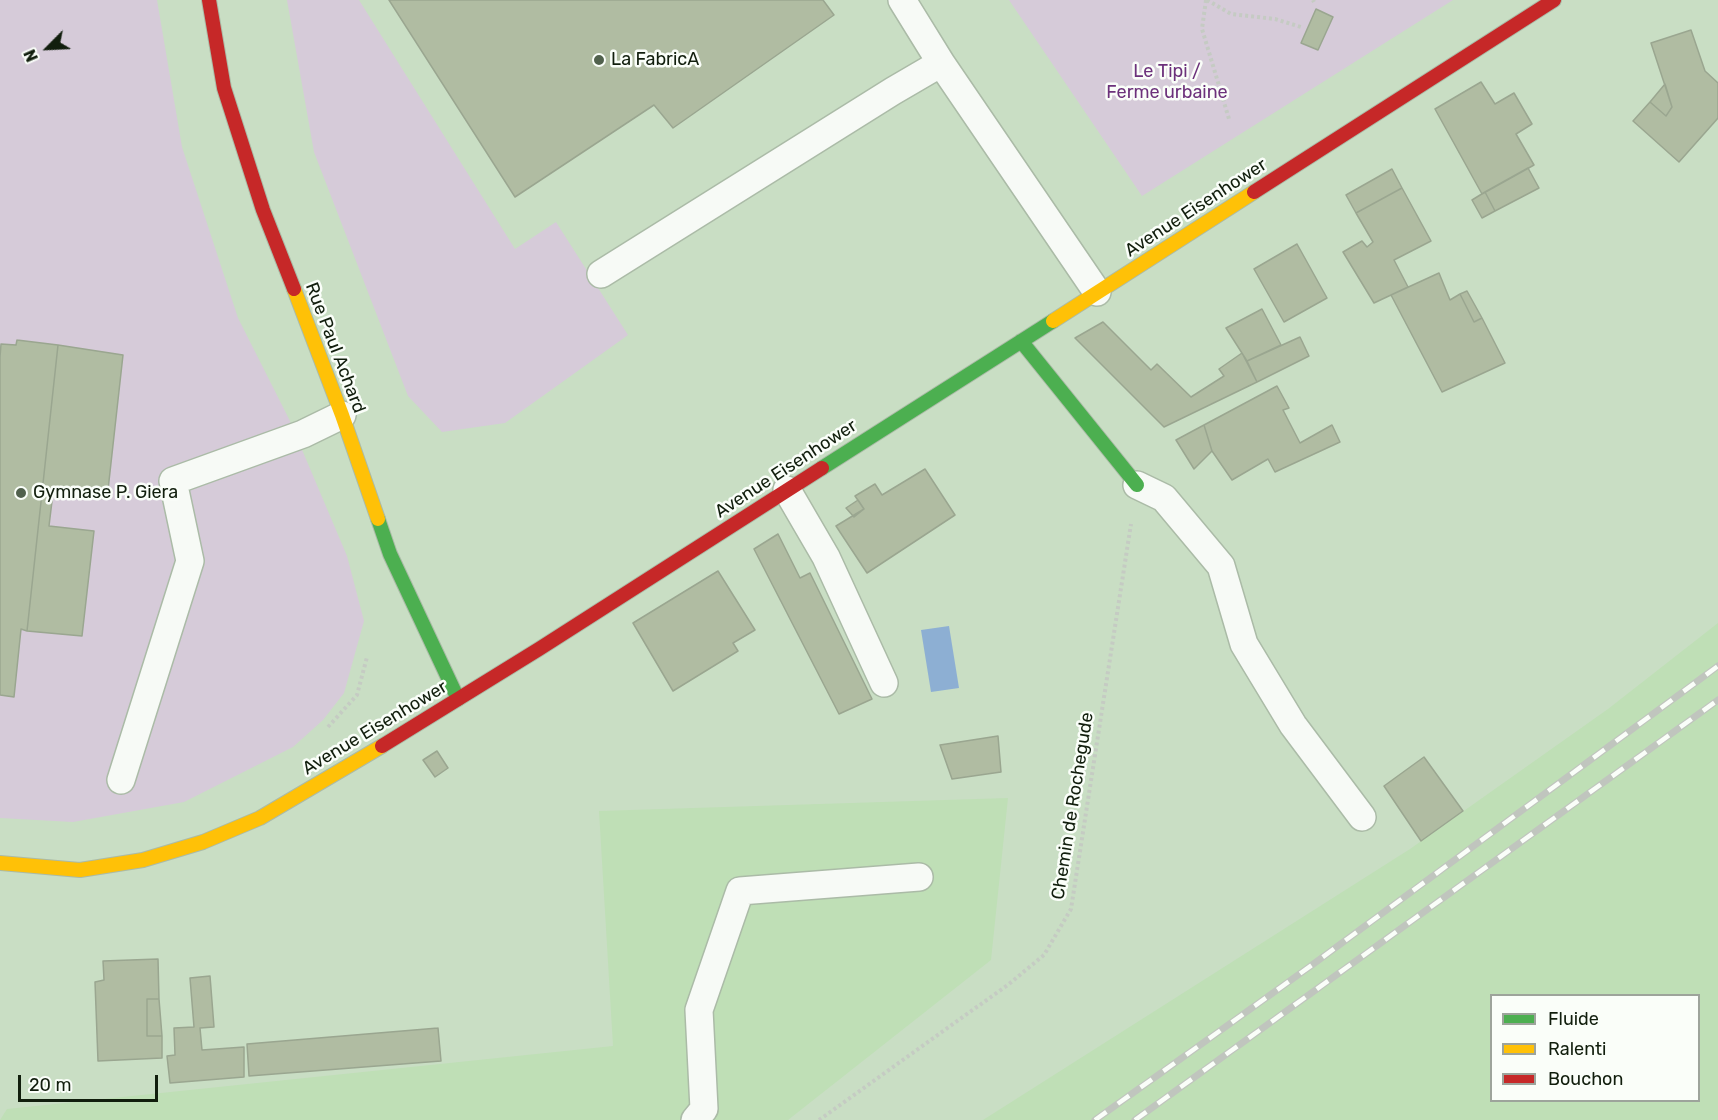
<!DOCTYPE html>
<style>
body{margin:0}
#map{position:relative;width:1718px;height:1120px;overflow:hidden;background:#c9dec4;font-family:Rubik,sans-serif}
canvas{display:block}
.legend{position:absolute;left:1490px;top:994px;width:210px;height:108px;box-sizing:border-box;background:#fafef9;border:2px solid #9da49b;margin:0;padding:8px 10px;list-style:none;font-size:18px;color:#111e0d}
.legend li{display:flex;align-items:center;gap:12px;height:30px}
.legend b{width:30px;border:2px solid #9da49b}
.north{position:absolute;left:18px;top:18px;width:60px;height:60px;-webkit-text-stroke:4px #fafef9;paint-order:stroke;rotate:246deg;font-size:16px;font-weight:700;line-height:24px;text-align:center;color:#111e0d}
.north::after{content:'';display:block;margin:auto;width:21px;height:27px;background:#111e0d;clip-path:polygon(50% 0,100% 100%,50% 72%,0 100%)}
.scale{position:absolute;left:18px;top:1075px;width:140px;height:27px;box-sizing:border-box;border:3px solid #111e0d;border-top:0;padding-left:8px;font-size:18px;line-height:21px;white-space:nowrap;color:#111e0d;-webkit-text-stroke:4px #fafef9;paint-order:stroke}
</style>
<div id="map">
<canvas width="1718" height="1120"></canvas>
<ul class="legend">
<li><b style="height:8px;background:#4caf50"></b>Fluide</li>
<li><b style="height:8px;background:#ffc107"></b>Ralenti</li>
<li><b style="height:8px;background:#c62828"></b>Bouchon</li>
</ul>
<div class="north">N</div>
<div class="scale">20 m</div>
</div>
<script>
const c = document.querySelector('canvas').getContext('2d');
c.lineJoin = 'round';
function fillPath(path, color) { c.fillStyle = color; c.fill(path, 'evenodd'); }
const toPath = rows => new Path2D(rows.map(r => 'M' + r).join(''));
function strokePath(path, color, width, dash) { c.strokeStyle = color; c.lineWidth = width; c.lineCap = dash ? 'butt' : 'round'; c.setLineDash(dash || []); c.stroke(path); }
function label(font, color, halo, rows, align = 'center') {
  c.font = font + ' Rubik,sans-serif'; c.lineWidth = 5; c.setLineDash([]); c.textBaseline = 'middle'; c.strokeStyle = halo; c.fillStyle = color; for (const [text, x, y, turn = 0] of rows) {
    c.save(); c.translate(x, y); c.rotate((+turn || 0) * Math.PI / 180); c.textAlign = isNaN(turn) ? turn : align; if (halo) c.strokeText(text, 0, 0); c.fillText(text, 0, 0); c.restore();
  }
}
fillPath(toPath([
 [1718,623,1718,1120,983,1120,1410,849,1608,709],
 [1492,996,1698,996,1698,1100,1492,1100],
 [1008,798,991,960,788,1120,0,1120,7,1109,613,1046,599,811]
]), '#bfdfb6');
fillPath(toPath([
 [0,0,157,0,182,147,238,318,289,419,347,556,364,621,344,693,323,720,293,747,184,802,73,822,0,818],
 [287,0,359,0,515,249,556,222,628,335,505,423,442,432,408,396,314,152],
 [1009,0,1453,0,1142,196]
]), '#d6cbd9');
fillPath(toPath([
 [949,626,959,688,931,692,921,630]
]), '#8dafd3');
const building = toPath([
 [389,0,823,0,834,15,673,128,654,105,515,197,389,0],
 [1316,9,1333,17,1318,50,1301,43,1316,9],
 [1691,30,1705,71,1718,83,1718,118,1679,162,1633,121,1650,102,1666,116,1672,107,1651,43,1691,30],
 [1481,82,1495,104,1514,93,1532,124,1516,134,1534,165,1482,194,1435,109,1481,82],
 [1665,84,1672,107,1666,116,1650,102,1665,84],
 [1528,168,1539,188,1495,211,1485,192,1528,168],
 [1392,169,1402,188,1356,213,1346,195,1392,169],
 [1402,188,1431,241,1394,260,1408,287,1374,303,1343,252,1362,241,1367,247,1373,242,1356,213,1402,188],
 [1485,192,1495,211,1482,218,1472,200,1485,192],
 [1297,244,1327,298,1284,322,1254,269,1297,244],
 [1439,273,1450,300,1460,294,1474,322,1482,318,1505,363,1442,392,1391,295,1439,273],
 [1467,291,1482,318,1474,322,1460,294,1467,291],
 [1262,309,1281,345,1247,361,1226,328,1262,309],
 [1103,322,1151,370,1157,364,1191,397,1224,376,1219,369,1242,353,1257,382,1164,427,1075,338,1103,322],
 [1300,337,1309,356,1257,382,1247,361,1300,337],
 [17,340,58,345,27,631,21,629,14,697,0,695,0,357,1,344,16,345,17,340],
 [58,345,123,355,107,499,53,493,49,526,94,531,82,636,27,631,58,345],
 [1277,386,1289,408,1283,410,1300,443,1332,425,1340,442,1275,472,1268,459,1232,480,1212,451,1204,425,1277,386],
 [1204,425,1212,451,1194,469,1176,440,1204,425],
 [925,469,955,515,867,573,836,526,864,509,855,496,875,484,882,495,925,469],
 [858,500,864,509,854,517,846,508,858,500],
 [778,534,800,578,810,573,872,699,839,714,754,549,778,534],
 [718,571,755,630,733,643,738,651,673,691,633,623,718,571],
 [998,736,1001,772,952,779,940,745,998,736],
 [437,751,448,768,435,777,423,760,437,751],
 [1424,757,1463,811,1421,841,1384,786,1424,757],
 [158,959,159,999,147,999,147,1036,162,1036,162,1058,98,1061,95,982,104,980,103,961,158,959],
 [210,976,214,1027,200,1028,202,1050,244,1047,244,1077,170,1083,167,1056,175,1055,174,1028,194,1027,190,978,210,976],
 [147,999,159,999,162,1036,147,1036,147,999],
 [438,1028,441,1061,249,1076,247,1044,438,1028]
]);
fillPath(building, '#b0bca2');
strokePath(building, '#9aa690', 1.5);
const lane = toPath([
 [902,0,941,63],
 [601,274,893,91,941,63,1097,292],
 [1137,485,1164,498,1221,566,1244,644,1293,725,1362,817],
 [787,490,826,557,884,683],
 [121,780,190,561,173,481,303,434,342,415],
 [695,1120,704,1109,699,1010,740,891,919,877]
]);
const fast = toPath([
 [1021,341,1137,485],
 [822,468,1053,321],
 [378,519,390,554,458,699]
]);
const slow = toPath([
 [294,289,342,415,378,519],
 [1053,321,1254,192],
 [0,863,80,870,143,860,203,842,260,818,382,746]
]);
const jam = toPath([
 [209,0,224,88,263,210,294,289],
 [1254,192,1554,0],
 [382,746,539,649,822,468]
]);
strokePath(lane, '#abbba7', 30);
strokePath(fast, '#abbba7', 16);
strokePath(slow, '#abbba7', 16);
strokePath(jam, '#abbba7', 16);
strokePath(toPath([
 [1206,0,1202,29,1229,119],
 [1207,0,1231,14,1275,19,1301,27],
 [1313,0,1314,2],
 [328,727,357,695,367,657],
 [819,1120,1009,984,1044,955,1071,909,1131,524]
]), '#c5cbc3', 4, [3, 3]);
strokePath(lane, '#f7faf6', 27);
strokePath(fast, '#4caf50', 14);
strokePath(slow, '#ffc107', 14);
strokePath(jam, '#c62828', 14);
const rail = toPath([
 [1095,1120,1312,965,1718,666],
 [1135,1120,1718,700]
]);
strokePath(rail, '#c0c5be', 7);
strokePath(rail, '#fafef9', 4.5, [14]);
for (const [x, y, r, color] of [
 [599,60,6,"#51614d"],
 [21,493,6,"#51614d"]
]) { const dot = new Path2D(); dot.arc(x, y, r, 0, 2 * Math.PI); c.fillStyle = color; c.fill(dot); strokePath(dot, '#fafef9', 2); }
label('18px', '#111e0d', '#fafef9', [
 ["La FabricA",611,60],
 ["Gymnase P. Giera",33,493]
], 'left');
label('18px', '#6c317b', '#fafef9', [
 ["Le Tipi /",1167,72],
 ["Ferme urbaine",1167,93]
]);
label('18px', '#111e0d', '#fafef9', [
 ["Avenue Eisenhower",1196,208,-33],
 ["Rue Paul Achard",335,348,69],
 ["Avenue Eisenhower",786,469,-33],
 ["Avenue Eisenhower",375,728,-31],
 ["Chemin de Rochegude",1073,806,-81]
]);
</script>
